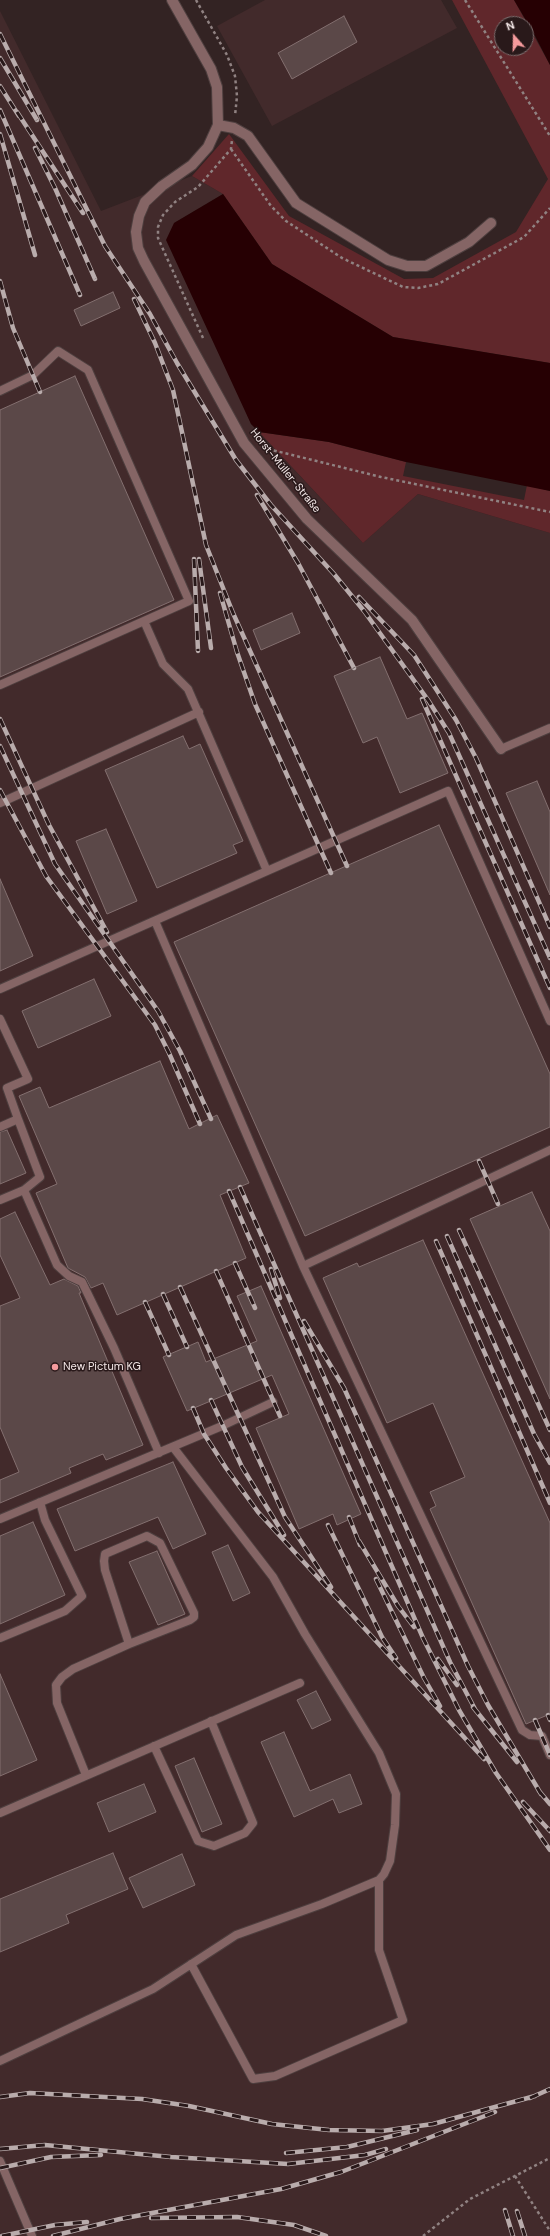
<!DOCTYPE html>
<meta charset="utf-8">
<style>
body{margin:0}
#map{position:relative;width:550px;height:2236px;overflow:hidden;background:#332323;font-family:"DM Sans",sans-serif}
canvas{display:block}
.north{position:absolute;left:494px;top:16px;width:40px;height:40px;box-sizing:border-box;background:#29191a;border:1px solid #7a6c6c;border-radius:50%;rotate:340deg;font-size:11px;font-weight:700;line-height:16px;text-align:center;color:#f4e8e8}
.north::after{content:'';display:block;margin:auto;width:14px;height:18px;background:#f59b9d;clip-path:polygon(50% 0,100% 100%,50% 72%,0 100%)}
</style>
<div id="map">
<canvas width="550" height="2236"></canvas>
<div class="north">N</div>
</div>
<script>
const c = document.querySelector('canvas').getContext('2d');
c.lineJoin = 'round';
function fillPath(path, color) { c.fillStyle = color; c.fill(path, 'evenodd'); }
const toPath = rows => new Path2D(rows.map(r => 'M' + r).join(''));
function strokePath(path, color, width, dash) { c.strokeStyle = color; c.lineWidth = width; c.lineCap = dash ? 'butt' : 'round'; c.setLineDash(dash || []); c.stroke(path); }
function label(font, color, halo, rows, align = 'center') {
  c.font = font + ' "DM Sans",sans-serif'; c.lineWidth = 3; c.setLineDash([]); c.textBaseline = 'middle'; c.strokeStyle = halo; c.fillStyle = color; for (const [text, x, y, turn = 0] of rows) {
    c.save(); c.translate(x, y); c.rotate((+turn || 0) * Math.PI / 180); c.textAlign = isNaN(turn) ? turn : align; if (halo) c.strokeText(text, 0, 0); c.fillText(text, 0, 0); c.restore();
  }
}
fillPath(toPath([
 [265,0,441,0,457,28,272,126,217,26],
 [0,11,101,211,192,176,223,194,174,223,251,424,363,543,418,494,550,533,550,2236,0,2236]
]), '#422a2b');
fillPath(toPath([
 [452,0,514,0,550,65,550,363,393,337,272,264,223,194,192,176,229,134,289,216,404,279,433,278,516,232,548,179],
 [502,24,526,24,526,48,502,48],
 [259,432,329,442,406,462,403,476,524,500,527,485,550,491,550,533,418,494,363,543]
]), '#60272b');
fillPath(toPath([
 [514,0,550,0,550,65,534,34],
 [223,194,272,264,393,337,550,363,550,491,406,462,329,442,259,432,251,424,166,240,174,223]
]), '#260003');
const building = toPath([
 [344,16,357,42,292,79,278,53,344,16],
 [113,292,120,308,81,326,74,310,113,292],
 [75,376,174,600,0,677,0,410,75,376],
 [292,613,300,633,261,650,253,630,292,613],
 [380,657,407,719,422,713,448,773,400,793,377,737,363,743,334,676,380,657],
 [183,736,189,749,200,744,243,841,233,845,237,853,157,888,105,770,183,736],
 [537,781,550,812,550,895,506,793,537,781],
 [439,825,550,1074,550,1127,305,1236,174,942,439,825],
 [106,829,137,901,107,914,76,841,106,829],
 [0,879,33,956,0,971,0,879],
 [94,979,111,1016,38,1048,22,1011,94,979],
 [160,1061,189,1129,217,1115,249,1183,220,1195,246,1258,117,1315,103,1283,91,1288,85,1277,68,1268,36,1193,57,1184,19,1096,40,1087,49,1108,160,1061],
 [7,1130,26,1173,0,1184,0,1132,7,1130],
 [532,1192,550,1231,550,1399,470,1219,532,1192],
 [15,1212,50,1285,64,1279,78,1286,81,1293,79,1293,143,1445,106,1460,103,1454,69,1468,71,1473,0,1503,0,1480,19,1472,0,1427,0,1306,20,1298,0,1255,0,1219,15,1212],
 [423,1240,550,1523,550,1714,526,1724,430,1509,436,1506,430,1492,465,1477,433,1403,387,1423,323,1278,357,1263,359,1267,423,1240],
 [261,1286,361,1514,337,1525,333,1514,299,1529,256,1428,289,1414,272,1375,187,1411,163,1357,198,1342,206,1362,257,1341,237,1296,261,1286],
 [173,1462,206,1534,173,1549,158,1517,75,1551,57,1509,173,1462],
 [33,1522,65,1595,0,1624,0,1536,33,1522],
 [228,1545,250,1593,233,1601,212,1552,228,1545],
 [157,1551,185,1614,158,1625,129,1562,157,1551],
 [0,1674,37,1760,0,1776,0,1674],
 [316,1691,331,1720,312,1729,297,1700,316,1691],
 [284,1732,310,1791,350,1774,362,1804,339,1813,333,1799,294,1817,261,1742,284,1732],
 [194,1758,222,1824,202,1832,175,1766,194,1758],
 [144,1784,156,1812,109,1832,97,1803,144,1784],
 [113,1853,128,1889,66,1915,69,1923,0,1952,0,1899,113,1853],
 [182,1854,195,1885,143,1908,129,1878,182,1854]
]);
fillPath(building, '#5b4848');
strokePath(building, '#836f6f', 1);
const lane = toPath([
 [0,391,33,375,58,351,88,370,189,601,0,685],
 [144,621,163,664,188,689,267,871],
 [501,749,550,728],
 [0,803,199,712],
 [155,921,303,1266],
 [0,989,448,791,550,1021],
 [0,1019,28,1079,7,1088,18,1119,0,1127],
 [18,1119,40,1177,24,1190,57,1265,69,1276,82,1282,114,1348,159,1453],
 [550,1150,303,1266,522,1730,530,1735,542,1736,550,1755],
 [0,1200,24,1190],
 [0,1519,222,1426,273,1402],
 [0,1638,65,1611,82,1596,45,1520,40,1502],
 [154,1746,198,1841,214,1846,245,1833,253,1823,211,1721],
 [86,1775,57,1703,56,1685,62,1677,73,1669,129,1644,105,1570,104,1561,105,1554,147,1536,160,1543,194,1613,194,1617,190,1620,129,1644],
 [0,1813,300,1683],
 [191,1964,253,2079,275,2076,403,2020,379,1950,379,1880],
 [0,2061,153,1989,236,1935,322,1904,379,1880,384,1874,390,1861,395,1825,396,1794,379,1753,305,1634,273,1577,173,1447],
 [0,2161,32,2236]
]);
const street = toPath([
 [172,0,211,69,217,87,218,125,234,128,248,136,296,203,388,260,407,266,426,266,469,242,491,223],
 [218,125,208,147,192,165,162,186,145,202,139,216,136,232,138,248,144,261,244,443,307,519,412,620,501,749]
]);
strokePath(lane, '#4e3f3f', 10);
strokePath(street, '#4e3f3f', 12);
strokePath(toPath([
 [196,0,227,55,235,76,237,96,235,116],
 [465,0,550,136],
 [231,149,271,206,286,221,342,258,403,287,418,288,438,284,524,237,550,208],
 [203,338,158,238,158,227,163,215,175,202,198,187,231,149,232,140],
 [263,444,269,449],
 [268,449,381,477,550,512],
 [515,2176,550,2231],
 [423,2236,470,2199,550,2158]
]), '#908282', 2.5, [3, 3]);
strokePath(lane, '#856565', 8);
strokePath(street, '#856565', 10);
const rail = toPath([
 [0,34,105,246,150,314,177,363,236,460,271,505,334,574,364,611,428,700,449,733,550,958],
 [0,58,37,120],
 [0,86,19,116],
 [0,110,80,295],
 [17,112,83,213],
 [0,134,35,255],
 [35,148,55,188,95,279],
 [0,281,13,328,40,392],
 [134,299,155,343,173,390,206,545,233,613,347,866],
 [257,495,298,563,354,668],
 [194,559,198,651],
 [199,559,211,648],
 [220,593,237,652,255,704,331,873],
 [359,597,414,655,456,720,476,758,550,927],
 [422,699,550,988],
 [0,719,49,825,107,932],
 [0,746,55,864,158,1011,180,1051,211,1119],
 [0,790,46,876,155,1025,169,1053,200,1124],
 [479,1161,498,1204],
 [240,1187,450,1662,476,1711],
 [229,1191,423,1638,459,1710,496,1773,550,1850],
 [459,1230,550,1430],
 [447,1236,534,1434,550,1463],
 [436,1241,550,1503],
 [235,1263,255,1308],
 [271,1269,280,1298],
 [216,1271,280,1416],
 [180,1287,285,1517,331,1587],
 [163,1294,187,1347],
 [145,1302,169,1355],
 [304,1321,344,1388,468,1666,488,1705,541,1794],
 [211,1400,242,1467,284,1535],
 [193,1408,204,1434,226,1468,258,1512,484,1759],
 [349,1517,360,1545],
 [328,1525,382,1637,396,1658],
 [359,1541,398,1606,414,1627],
 [376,1579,424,1678,440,1706],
 [438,1659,457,1685],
 [473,1707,517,1762],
 [548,1715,550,1720],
 [535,1720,550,1755],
 [539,1791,550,1804],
 [523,1802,550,1831],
 [0,2097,30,2093,142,2099,189,2106,272,2124,329,2130,382,2131,433,2124,535,2096],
 [530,2098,550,2089],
 [0,2149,45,2145,171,2157,288,2164,365,2155,386,2149],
 [286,2153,347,2147,417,2130],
 [0,2168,51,2157,101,2155],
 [505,2210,513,2236],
 [517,2211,525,2236],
 [151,2218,237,2217,294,2225,326,2236],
 [2,2236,55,2225,87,2222],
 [53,2236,120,2219,281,2189,341,2172,495,2112]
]);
strokePath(rail, '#b9acac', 4.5);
strokePath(rail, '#29191a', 3, [9]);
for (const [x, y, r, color] of [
 [55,1367,4,"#f59b9d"]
]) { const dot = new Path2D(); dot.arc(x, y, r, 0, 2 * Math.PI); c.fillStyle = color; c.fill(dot); strokePath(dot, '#29191a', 1.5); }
label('11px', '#f4e8e8', '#29191a', [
 ["Horst-Müller-Straße",285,471,51]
]);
label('11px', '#f4e8e8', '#29191a', [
 ["New Pictum KG",63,1367]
], 'left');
</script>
